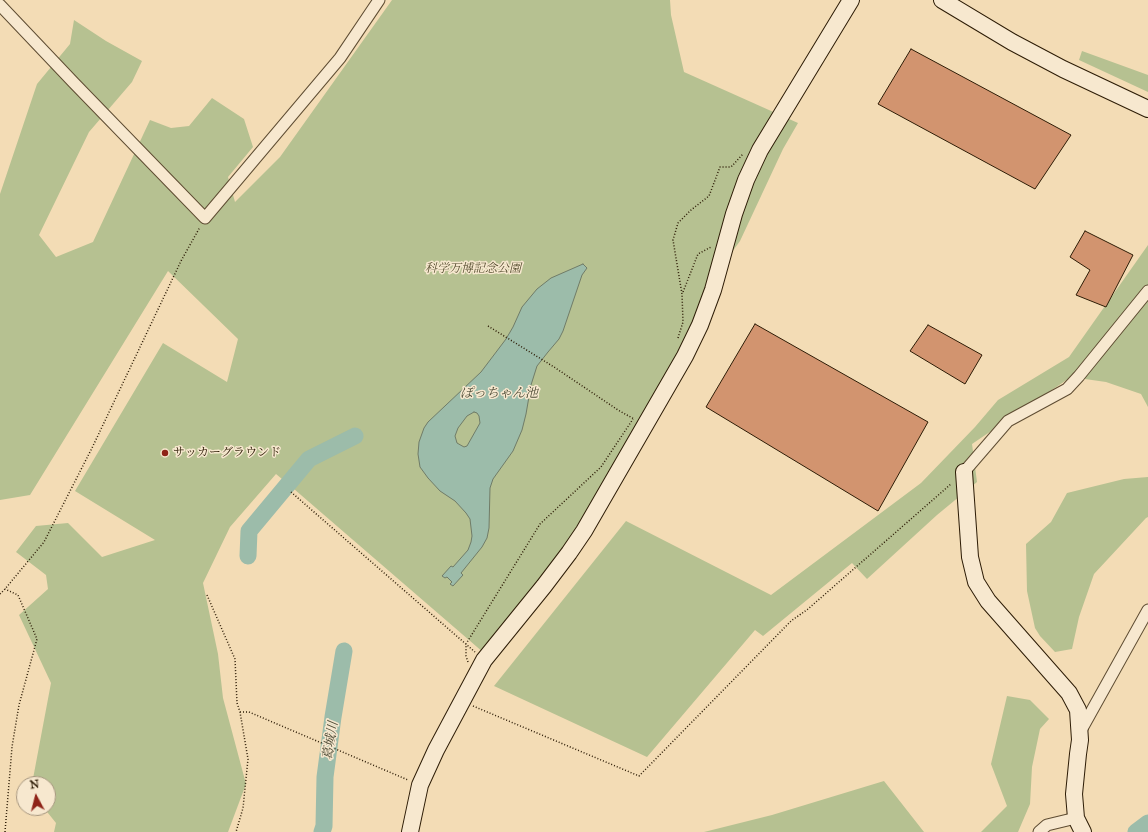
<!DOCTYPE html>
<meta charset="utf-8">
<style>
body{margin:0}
#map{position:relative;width:1148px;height:832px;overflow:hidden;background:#f3dcb5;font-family:"IM FELL Great Primer",serif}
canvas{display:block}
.north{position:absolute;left:16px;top:776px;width:40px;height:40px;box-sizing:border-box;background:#f7e8cf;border:1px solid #a6967f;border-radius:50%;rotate:353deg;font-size:11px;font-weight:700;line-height:16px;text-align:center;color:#2d1c06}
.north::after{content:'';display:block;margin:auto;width:14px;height:18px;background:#8f2418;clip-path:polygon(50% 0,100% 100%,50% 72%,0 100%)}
</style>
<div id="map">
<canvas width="1148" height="832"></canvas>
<div class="north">N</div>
</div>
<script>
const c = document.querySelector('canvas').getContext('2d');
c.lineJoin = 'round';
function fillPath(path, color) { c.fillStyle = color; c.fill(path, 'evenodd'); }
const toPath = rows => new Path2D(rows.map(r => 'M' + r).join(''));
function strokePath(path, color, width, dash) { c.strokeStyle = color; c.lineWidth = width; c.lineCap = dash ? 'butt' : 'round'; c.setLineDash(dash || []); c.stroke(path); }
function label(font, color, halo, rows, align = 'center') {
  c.font = font + ' "IM FELL Great Primer","Noto Serif JP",serif'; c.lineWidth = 3; c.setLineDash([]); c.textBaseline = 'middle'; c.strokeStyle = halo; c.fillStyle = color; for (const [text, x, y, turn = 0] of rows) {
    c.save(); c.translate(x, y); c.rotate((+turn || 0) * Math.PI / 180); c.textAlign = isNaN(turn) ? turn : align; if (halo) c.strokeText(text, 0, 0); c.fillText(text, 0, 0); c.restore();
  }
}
fillPath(toPath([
 [392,0,670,0,671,15,684,72,798,123,783,149,740,241,709,284,704,303,641,423,552,568,484,653,294,489,276,474,230,527,203,583,218,654,223,698,246,784,228,832,54,832,56,823,44,808,48,808,48,784,32,784,51,683,19,615,48,589,46,575,16,552,36,526,68,523,102,557,155,540,75,491,163,343,227,382,238,339,168,271,30,495,0,500,0,194,37,84,70,44,74,20,106,41,142,61,132,82,89,132,39,235,56,257,93,242,150,120,171,128,189,126,212,98,244,119,253,147,228,177,235,202,280,157],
 [1082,51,1148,75,1148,92,1079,60],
 [1148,245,1148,407,1141,394,1106,382,1071,377,972,444,977,482,937,515,867,579,852,563,763,636,755,630,647,757,494,686,626,521,771,595,921,483,975,427,998,400,1069,357],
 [1148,477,1148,517,1146,518,1094,574,1079,617,1072,649,1055,652,1040,636,1035,628,1027,591,1026,544,1051,522,1067,493,1124,479],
 [1007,696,1030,700,1049,719,1040,729,1032,767,1030,804,1018,832,981,832,1007,806,991,764],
 [884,781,924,832,704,832,772,815]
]), '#b6c191');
const water = toPath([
 [583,264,587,268,582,275,563,331,559,339,548,352,537,366,531,385,526,414,522,430,513,451,493,479,490,488,489,528,487,538,482,547,461,573,463,575,453,586,450,584,452,582,447,577,445,578,442,576,451,566,453,567,468,550,471,542,472,536,470,519,466,513,455,501,440,491,428,478,420,467,418,454,419,442,424,428,428,422,481,372,506,339,513,327,522,307,537,289,551,278,583,264],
 [474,412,477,413,479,416,480,423,467,446,464,447,457,443,455,436,458,428,467,416,474,412]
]);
fillPath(water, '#9cbcaa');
strokePath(water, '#707c68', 1);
strokePath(toPath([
 [248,556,249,531,309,459,355,436],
 [322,832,324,826,325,777,333,717,344,651],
 [1136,832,1148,823]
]), '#9cbcaa', 17);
const building = toPath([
 [911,49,1071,135,1035,189,878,104,911,49],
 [1085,231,1133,255,1106,307,1076,295,1090,270,1070,257,1085,231],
 [755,324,928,422,878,511,706,407,755,324],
 [928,325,982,355,965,384,910,351,928,325]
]);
fillPath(building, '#d2946f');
strokePath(building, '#2d1c06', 1);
const street = toPath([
 [0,5,74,83,205,218,340,58,379,0],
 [964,472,1008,421,1067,389,1079,376,1148,291],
 [1080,732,1148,610],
 [1039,832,1047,825,1076,818]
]);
const secondary = toPath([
 [942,0,1012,42,1063,69,1148,109],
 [964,472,970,557,976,582,988,601,1069,693,1078,710,1080,740,1078,754,1074,794,1076,818,1083,832],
 [410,832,420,785,436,750,484,660,544,586,569,553,584,531,685,356,700,325,713,290,734,214,746,180,760,150,851,0]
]);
strokePath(street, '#5e4c32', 13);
strokePath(secondary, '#2d1c06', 18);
strokePath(toPath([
 [683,292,698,254,711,247],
 [488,326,554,367,618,410,634,419],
 [678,338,683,322,682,294,673,240,678,223,691,210,709,196,720,167,731,167,743,154],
 [291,492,475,652],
 [0,594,5,589,44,542,92,448,181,261,200,227],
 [207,595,235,659,237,703,240,712,248,759,243,808,236,832],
 [468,662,466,656,466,644,540,524,601,467,633,419],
 [473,706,639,776,791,621,808,609,951,484],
 [240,712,249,712,408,780],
 [5,832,12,747,19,705,37,639,18,595,5,589]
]), '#2d1c06', 1.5, [1, 2]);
strokePath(street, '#f7e8cf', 11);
strokePath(secondary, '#f7e8cf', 16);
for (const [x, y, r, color] of [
 [165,453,4,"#8f2418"]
]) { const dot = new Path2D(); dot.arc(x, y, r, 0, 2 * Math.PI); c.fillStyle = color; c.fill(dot); strokePath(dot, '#f7e8cf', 1.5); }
label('italic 12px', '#564e30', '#f7e8cf', [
 ["科学万博記念公園",473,269]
]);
label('12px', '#2d1c06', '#f7e8cf', [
 ["サッカーグラウンド",173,453]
], 'left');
label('italic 13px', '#4e4c37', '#f7e8cf', [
 ["ぽっちゃん池",499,394],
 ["葛城川",331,741,-81]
]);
</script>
